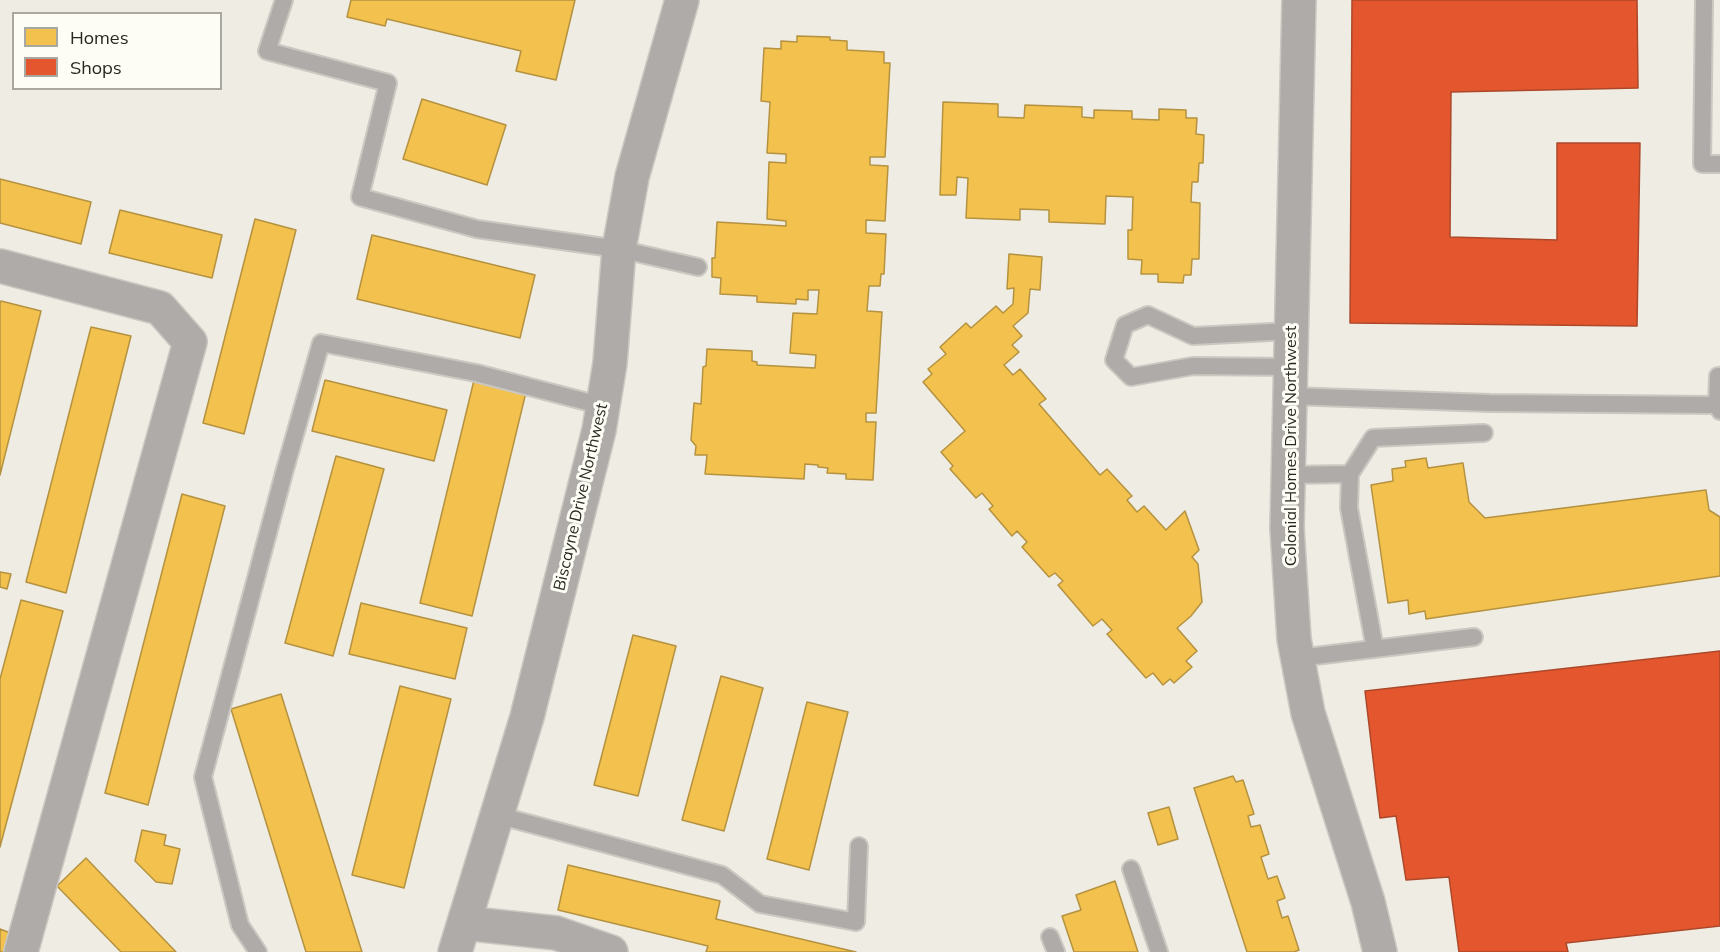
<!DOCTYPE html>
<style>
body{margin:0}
#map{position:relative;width:1720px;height:952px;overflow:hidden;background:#efece3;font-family:Mulish,sans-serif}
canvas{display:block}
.legend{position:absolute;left:12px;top:12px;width:210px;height:78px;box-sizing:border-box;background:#fefdf5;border:2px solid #a8a7a0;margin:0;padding:8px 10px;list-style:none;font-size:18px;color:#282620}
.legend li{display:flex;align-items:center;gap:12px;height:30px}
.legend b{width:30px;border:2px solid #a8a7a0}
</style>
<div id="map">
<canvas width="1720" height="952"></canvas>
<ul class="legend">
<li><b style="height:16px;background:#f2c14e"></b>Homes</li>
<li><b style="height:16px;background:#e4572e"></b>Shops</li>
</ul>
</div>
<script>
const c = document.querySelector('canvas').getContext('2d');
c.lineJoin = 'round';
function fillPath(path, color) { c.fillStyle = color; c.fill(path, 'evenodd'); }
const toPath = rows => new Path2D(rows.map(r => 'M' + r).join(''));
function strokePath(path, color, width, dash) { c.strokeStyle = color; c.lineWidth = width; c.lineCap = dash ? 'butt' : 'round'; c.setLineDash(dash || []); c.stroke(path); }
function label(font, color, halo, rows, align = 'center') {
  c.font = font + ' Mulish,sans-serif'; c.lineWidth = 6; c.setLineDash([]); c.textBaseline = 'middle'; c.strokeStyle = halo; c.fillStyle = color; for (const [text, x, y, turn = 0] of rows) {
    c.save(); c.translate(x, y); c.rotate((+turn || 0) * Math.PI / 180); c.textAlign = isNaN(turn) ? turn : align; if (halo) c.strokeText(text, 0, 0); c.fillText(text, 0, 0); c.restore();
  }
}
const homes = toPath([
 [351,0,575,0,556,80,516,71,521,51,387,19,385,26,347,17,351,0],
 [797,36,830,37,830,40,847,41,847,50,884,52,884,63,890,63,885,157,870,157,870,165,888,166,885,221,866,220,866,233,886,234,884,274,881,274,880,286,869,286,867,311,882,312,876,413,866,413,866,422,876,422,873,480,846,479,846,474,827,473,828,468,818,467,818,465,805,464,804,479,705,474,707,455,695,455,696,446,691,440,694,403,701,404,703,367,706,366,707,349,752,351,752,361,757,362,757,365,815,368,816,355,790,353,793,313,817,314,819,290,808,290,808,300,796,299,796,304,757,302,757,296,720,294,721,278,712,277,712,258,715,258,717,222,786,226,786,221,767,219,769,162,786,163,786,154,767,153,770,102,761,101,764,48,781,49,781,41,797,42,797,36],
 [422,99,506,125,487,185,403,159,422,99],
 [943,102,998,104,998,117,1024,118,1025,105,1082,107,1082,117,1094,118,1094,110,1132,111,1132,119,1159,120,1159,109,1186,110,1186,118,1197,118,1196,134,1204,135,1203,163,1199,163,1198,182,1192,182,1191,202,1200,203,1199,259,1192,259,1191,275,1184,275,1183,283,1158,282,1158,274,1141,274,1142,260,1128,259,1128,230,1132,230,1133,197,1106,196,1105,224,1049,222,1049,210,1020,209,1020,220,966,218,968,178,957,177,956,195,940,195,943,102],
 [0,179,91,202,81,244,0,223,0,179],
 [120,210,222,235,212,278,109,253,120,210],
 [255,219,296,230,244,434,203,423,255,219],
 [372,235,535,275,520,338,357,299,372,235],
 [1009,254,1042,257,1040,290,1030,289,1028,313,1013,326,1022,336,1012,345,1019,352,1004,365,1013,375,1020,369,1046,399,1039,404,1100,475,1107,469,1132,496,1127,500,1137,512,1144,506,1166,530,1185,511,1199,550,1192,557,1198,564,1202,602,1191,616,1177,628,1197,651,1186,661,1192,667,1174,683,1170,679,1163,685,1153,673,1146,678,1107,634,1112,630,1102,619,1093,626,1058,585,1063,581,1055,573,1049,577,1022,547,1027,542,1017,531,1012,536,989,509,993,506,982,493,976,498,950,469,953,466,941,452,965,431,923,382,932,374,928,369,946,354,940,347,966,323,971,328,996,306,1003,313,1013,304,1014,288,1007,289,1009,254],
 [1,301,41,311,0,475,0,303,1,301],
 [91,327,131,336,66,593,26,582,91,327],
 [475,376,527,388,472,616,420,603,475,376],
 [325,380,447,410,434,461,312,431,325,380],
 [336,456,384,469,333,656,285,643,336,456],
 [1426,458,1428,468,1463,463,1469,502,1485,518,1706,490,1709,510,1720,517,1720,576,1446,616,1426,619,1425,611,1409,614,1408,600,1388,603,1371,485,1393,481,1392,469,1406,467,1405,461,1426,458],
 [182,494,225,506,148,805,105,793,182,494],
 [0,572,11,574,7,589,0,587,0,572],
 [21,600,63,611,0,847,0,679,21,600],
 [361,603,467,628,455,679,349,654,361,603],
 [633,635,676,646,638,796,594,785,633,635],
 [721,676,763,688,724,831,682,820,721,676],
 [400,686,451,699,404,888,352,875,400,686],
 [281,694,362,952,306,952,231,709,281,694],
 [807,702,848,712,809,870,767,859,807,702],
 [1233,776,1236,782,1243,780,1254,814,1248,816,1251,827,1260,825,1269,854,1261,857,1268,879,1277,876,1285,898,1277,901,1282,918,1288,916,1299,950,1294,952,1247,952,1194,788,1233,776],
 [1169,807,1178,839,1158,845,1148,813,1169,807],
 [142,830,166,835,164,845,180,849,172,884,156,882,135,861,142,830],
 [86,858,176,952,121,952,57,886,86,858],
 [568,865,720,901,716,919,856,952,706,952,708,946,558,910,568,865],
 [1115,881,1138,952,1074,952,1062,916,1081,910,1076,895,1115,881],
 [0,929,13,934,6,952,0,952,0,929]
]);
fillPath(homes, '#f2c14e');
strokePath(homes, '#b59240', 1.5);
const shops = toPath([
 [1352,0,1637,0,1638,88,1451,92,1450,237,1557,240,1557,143,1640,143,1637,326,1350,323,1352,0],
 [1720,651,1720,926,1566,943,1568,952,1459,952,1449,877,1406,880,1396,816,1380,818,1365,691,1720,651]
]);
fillPath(shops, '#e4572e');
strokePath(shops, '#ac482a', 1.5);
const service = toPath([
 [284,0,267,51,388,83,360,197,477,229,619,249,698,267],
 [1704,0,1702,164,1720,164],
 [1291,367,1193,366,1131,377,1114,360,1125,325,1148,315,1193,336,1291,331],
 [1290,396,1490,403,1717,405,1720,411],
 [1717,405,1718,376,1720,376],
 [1289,475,1350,474],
 [1375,649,1349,508,1350,474,1373,438,1484,433],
 [1298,658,1474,637],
 [497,815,722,875,760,904,856,922,859,846],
 [1131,869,1159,952],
 [1050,937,1056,952],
 [258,952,240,925,203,777,284,473,321,343,476,373,603,406]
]);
const minor = toPath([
 [1299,0,1287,528,1294,639,1308,713,1368,902,1380,952],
 [0,266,160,308,190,342,21,952],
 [464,923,556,933,611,952],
 [455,952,527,717,599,430,610,363,619,249,632,177,682,0]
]);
strokePath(service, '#cac8c1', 20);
strokePath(minor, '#cac8c1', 36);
strokePath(service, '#aeaba9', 16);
strokePath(minor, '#aeaba9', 33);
label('16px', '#282620', '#fefdf5', [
 ["Colonial Homes Drive Northwest",1291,446,-90],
 ["Biscayne Drive Northwest",581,497,-77]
]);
</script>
